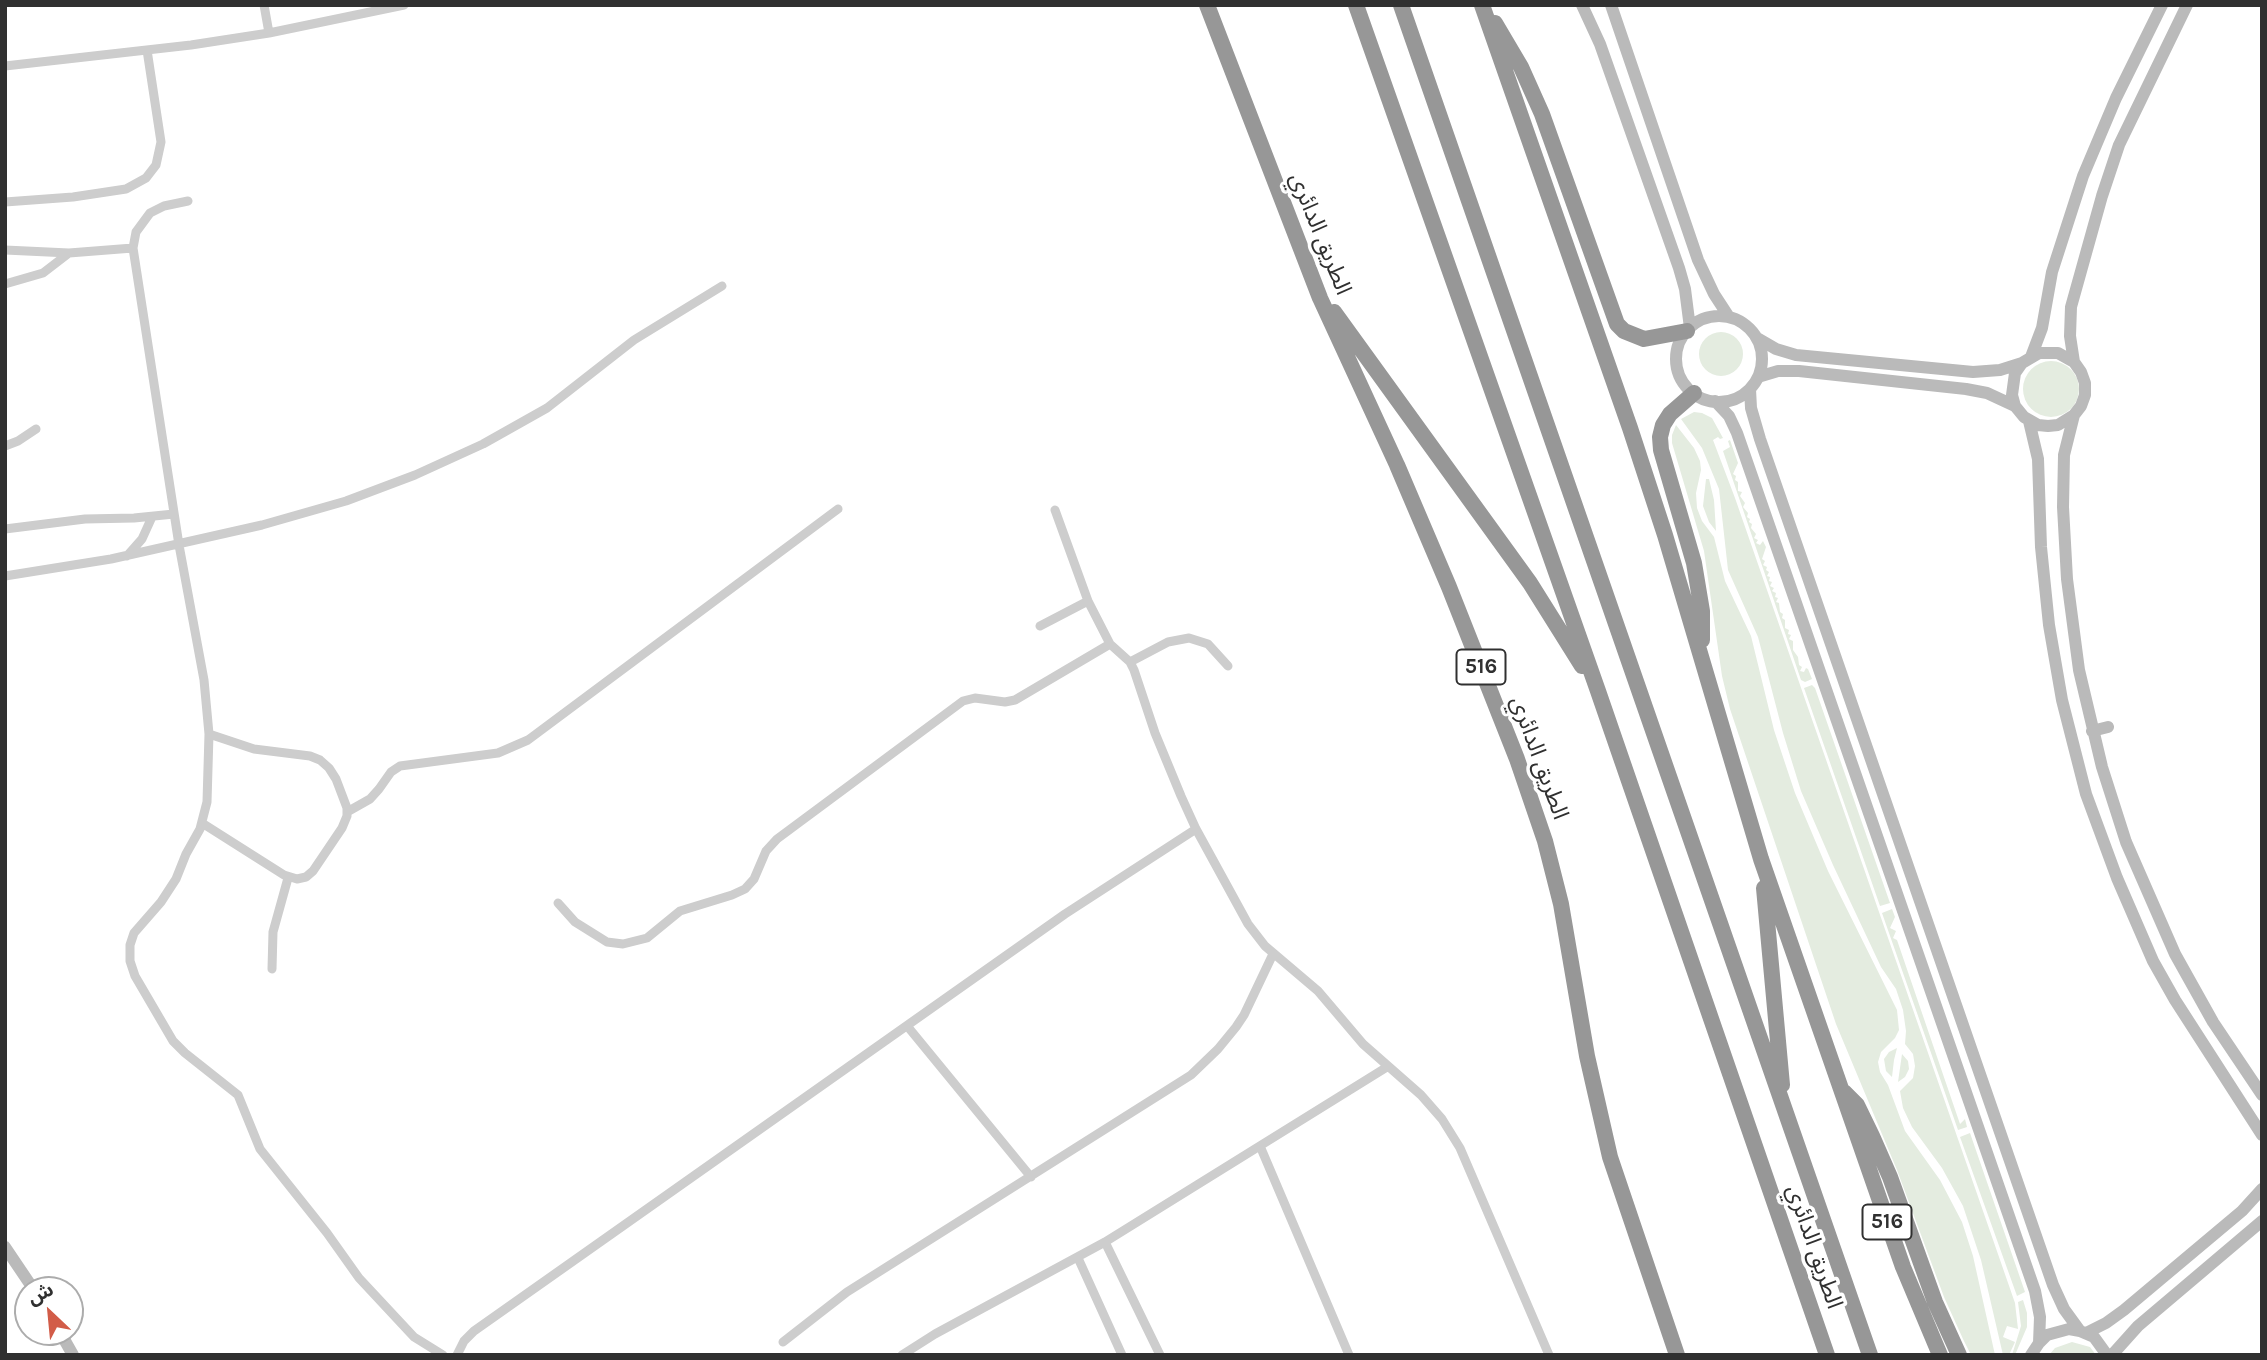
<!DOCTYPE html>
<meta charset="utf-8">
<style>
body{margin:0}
#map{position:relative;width:2267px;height:1360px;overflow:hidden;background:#fff;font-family:Karla,"Noto Sans Arabic",sans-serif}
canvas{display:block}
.frame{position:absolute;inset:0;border:7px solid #303030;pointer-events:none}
.north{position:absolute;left:14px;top:1276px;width:70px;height:70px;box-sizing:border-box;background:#fff;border:2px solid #acacac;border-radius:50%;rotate:334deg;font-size:19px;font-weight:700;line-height:28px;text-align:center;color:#303030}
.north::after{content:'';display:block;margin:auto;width:24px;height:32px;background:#d25c48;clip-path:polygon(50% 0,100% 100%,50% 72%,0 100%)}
</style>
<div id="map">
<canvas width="2267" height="1360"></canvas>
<div class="frame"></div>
<div class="north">ش</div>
</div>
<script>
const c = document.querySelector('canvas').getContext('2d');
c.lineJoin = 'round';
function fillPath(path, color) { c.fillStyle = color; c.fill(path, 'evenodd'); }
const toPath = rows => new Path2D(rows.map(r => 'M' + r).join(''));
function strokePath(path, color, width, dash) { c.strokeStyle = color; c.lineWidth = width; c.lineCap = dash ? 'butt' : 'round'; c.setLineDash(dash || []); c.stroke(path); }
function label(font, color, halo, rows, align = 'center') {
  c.font = font + ' Karla,"Noto Sans Arabic",sans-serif'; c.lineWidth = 7; c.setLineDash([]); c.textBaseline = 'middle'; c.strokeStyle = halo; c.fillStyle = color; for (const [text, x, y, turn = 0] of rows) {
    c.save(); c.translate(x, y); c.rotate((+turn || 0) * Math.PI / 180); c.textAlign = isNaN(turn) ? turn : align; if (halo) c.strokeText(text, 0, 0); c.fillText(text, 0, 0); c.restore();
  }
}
fillPath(toPath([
 '1699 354a22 22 0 1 1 44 0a22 22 0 1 1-44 0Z',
 '2023 389a28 28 0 1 1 56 0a28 28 0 1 1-56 0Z',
 [1694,412,1702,413,1712,418,1723,438,1720,439,1718,437,1713,440,1735,498,2015,1303,2018,1329,2007,1326,2003,1337,2015,1342,2009,1355,2003,1355,1981,1260,1963,1206,1942,1168,1912,1127,1903,1108,1900,1091,1913,1078,1915,1066,1913,1054,1905,1044,1906,1031,1903,1010,1896,989,1881,967,1833,865,1801,791,1783,733,1758,637,1728,570,1719,489,1702,448,1681,419],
 [1676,425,1694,448,1700,461,1701,470,1696,493,1697,508,1702,521,1714,537,1725,581,1751,636,1774,730,1795,793,1828,871,1897,1010,1899,1030,1895,1038,1881,1052,1878,1062,1880,1072,1888,1085,1905,1131,1940,1180,1962,1222,1973,1256,1995,1355,1971,1355,1963,1339,1944,1297,1897,1170,1836,1024,1730,709,1722,676,1704,551,1672,443,1672,435],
 [1730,440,1738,463,1733,474,1736,476,1735,480,1738,482,1738,491,1742,492,1740,496,1745,503,1743,507,1748,513,1747,517,1750,519,1749,522,1752,524,1751,528,1756,534,1754,538,1758,540,1756,543,1760,545,1763,541,1766,547,1762,559,1765,561,1763,565,1767,567,1766,570,1769,572,1767,576,1770,577,1769,581,1772,582,1770,586,1774,588,1772,591,1776,593,1775,597,1778,598,1776,602,1779,603,1780,612,1783,614,1782,618,1785,620,1785,628,1789,630,1788,634,1791,635,1789,639,1793,641,1793,650,1798,657,1799,665,1802,667,1800,671,1804,672,1806,668,1808,669,1812,679,1805,682,1801,680,1723,451,1730,447,1728,441],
 [1706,479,1709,479,1714,500,1716,531,1709,522,1703,506],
 [1812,685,1815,688,1890,903,1880,906,1804,688],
 [1892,909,1895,917,1890,928,1896,931,1893,938,1897,940,1960,1124,1965,1119,1967,1127,1958,1130,1882,913],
 [1897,1048,1894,1060,1892,1077,1886,1071,1884,1059,1889,1052],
 [1902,1054,1908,1061,1909,1069,1905,1077,1898,1082],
 [1970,1133,2025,1292,2017,1296,1960,1137],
 [2023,1300,2027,1313,2027,1327,2015,1355,2012,1355,2021,1326,2018,1302],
 [2072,1342,2090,1347,2096,1355,2049,1355,2055,1348]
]), '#e4ece0');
strokePath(toPath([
 [264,5,269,33],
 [5,66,191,45,269,33,404,5],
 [188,201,164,206,150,213,136,232,133,248,179,545,204,680,209,734,207,802,200,829,186,854,176,879,161,902,134,933,130,945,130,961,135,976,173,1041,185,1053,238,1095,260,1149,327,1233,359,1278,414,1337,443,1355],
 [5,202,73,197,126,189,146,178,156,165,161,142,147,50],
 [5,250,69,253,133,248],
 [5,284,43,273,69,253],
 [5,446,18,441,36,429],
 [1055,510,1088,601,1110,644,1130,662,1134,670,1155,733,1181,796,1196,829,1248,924,1265,946,1318,991,1363,1044,1421,1095,1442,1119,1460,1148,1549,1355],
 [5,529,85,519,134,518,174,514],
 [127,556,142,539,152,517],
 [5,576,111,559,262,525,346,501,415,475,483,444,547,408,634,340,722,286],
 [1040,626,1088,601],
 [1130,662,1168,642,1189,638,1208,644,1228,666],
 [347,812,370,799,379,789,391,772,400,766,498,753,528,740,838,509],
 [202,823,284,875,297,879,306,877,313,871,342,828,347,816,347,808,336,779,329,768,320,760,310,756,254,749,209,734],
 [558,903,575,922,607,942,623,944,647,938,680,911,732,895,745,889,754,879,766,851,777,839,963,701,975,698,1005,702,1015,700,1110,644],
 [272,969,273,932,288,878],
 [908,1027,1031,1177],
 [1260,1146,1349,1355],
 [1105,1242,1160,1355],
 [1078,1258,1122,1355],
 [783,1342,847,1292,1191,1075,1218,1049,1236,1027,1244,1015,1273,954],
 [457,1355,464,1341,474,1331,1065,914,1196,829],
 [902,1355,935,1334,1105,1242,1387,1067]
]), '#cdcdcd', 9);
strokePath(toPath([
 [1582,5,1600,44,1679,268,1685,289,1690,328],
 [1611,5,1698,260,1714,294,1729,317],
 '1676 359a43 43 0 1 1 86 0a43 43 0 1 1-86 0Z',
 [1757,338,1776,349,1796,355,1973,372,2000,370,2022,363,2039,353,2058,353,2074,362,2081,372,2085,383,2085,395,2081,406,2074,415,2058,425,2048,426,2038,425,2024,417,2015,406,2012,395,2015,373,2022,363],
 [2031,357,2042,328,2052,272,2083,176,2116,98,2162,5],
 [2074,362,2070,336,2071,307,2102,196,2119,145,2187,5],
 [1758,377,1778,371,1799,371,1966,389,1987,393,2015,406],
 [1750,389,1751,408,1760,439,2053,1285,2064,1309,2080,1331],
 [1715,401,1729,416,1737,433,2035,1291,2040,1317,2039,1343],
 [2074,415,2064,455,2063,507,2067,579,2079,670,2102,767,2126,842,2175,954,2213,1022,2262,1095],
 [2029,421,2038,459,2041,547,2049,625,2062,700,2086,794,2117,878,2153,961,2175,1000,2262,1135],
 [2092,731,2108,727],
 [5,1247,34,1290],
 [60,1332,73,1355],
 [2086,1333,2106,1323,2124,1310,2242,1211,2262,1189],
 [2031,1355,2039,1343,2047,1335,2069,1329,2080,1331,2094,1337,2107,1355],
 [2112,1355,2138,1326,2262,1221]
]), '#bababa', 12);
strokePath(toPath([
 [1207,5,1320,298,1397,465,1449,587,1517,759,1545,841,1561,904,1587,1056,1610,1157,1677,1355],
 [1356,5,1598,691,1827,1355],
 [1401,5,1870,1355],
 [1482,5,1630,428,1665,535,1761,859,1903,1267,1940,1355],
 [1495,23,1521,67,1542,114,1617,324,1624,331,1644,339,1687,331],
 [1334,312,1530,583,1582,666],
 [1694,393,1670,414,1663,425,1660,437,1661,450,1694,563,1702,611,1702,640],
 [1764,888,1782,1085],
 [1844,1092,1857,1105,1872,1136,1890,1177,1935,1302,1959,1355]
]), '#979797', 16);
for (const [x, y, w] of [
 [1481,667,49],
 [1887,1222,49]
]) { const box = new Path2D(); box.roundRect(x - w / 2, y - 17.5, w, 35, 5); c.fillStyle = '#fff'; c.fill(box); strokePath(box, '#303030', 2); }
label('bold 21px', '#303030', null, [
 ["516",1481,667],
 ["516",1887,1222]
]);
label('23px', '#303030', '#fff', [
 ["الطريق الدائري",1320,234,68],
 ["الطريق الدائري",1539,758,70],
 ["الطريق الدائري",1814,1247,71]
]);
</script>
